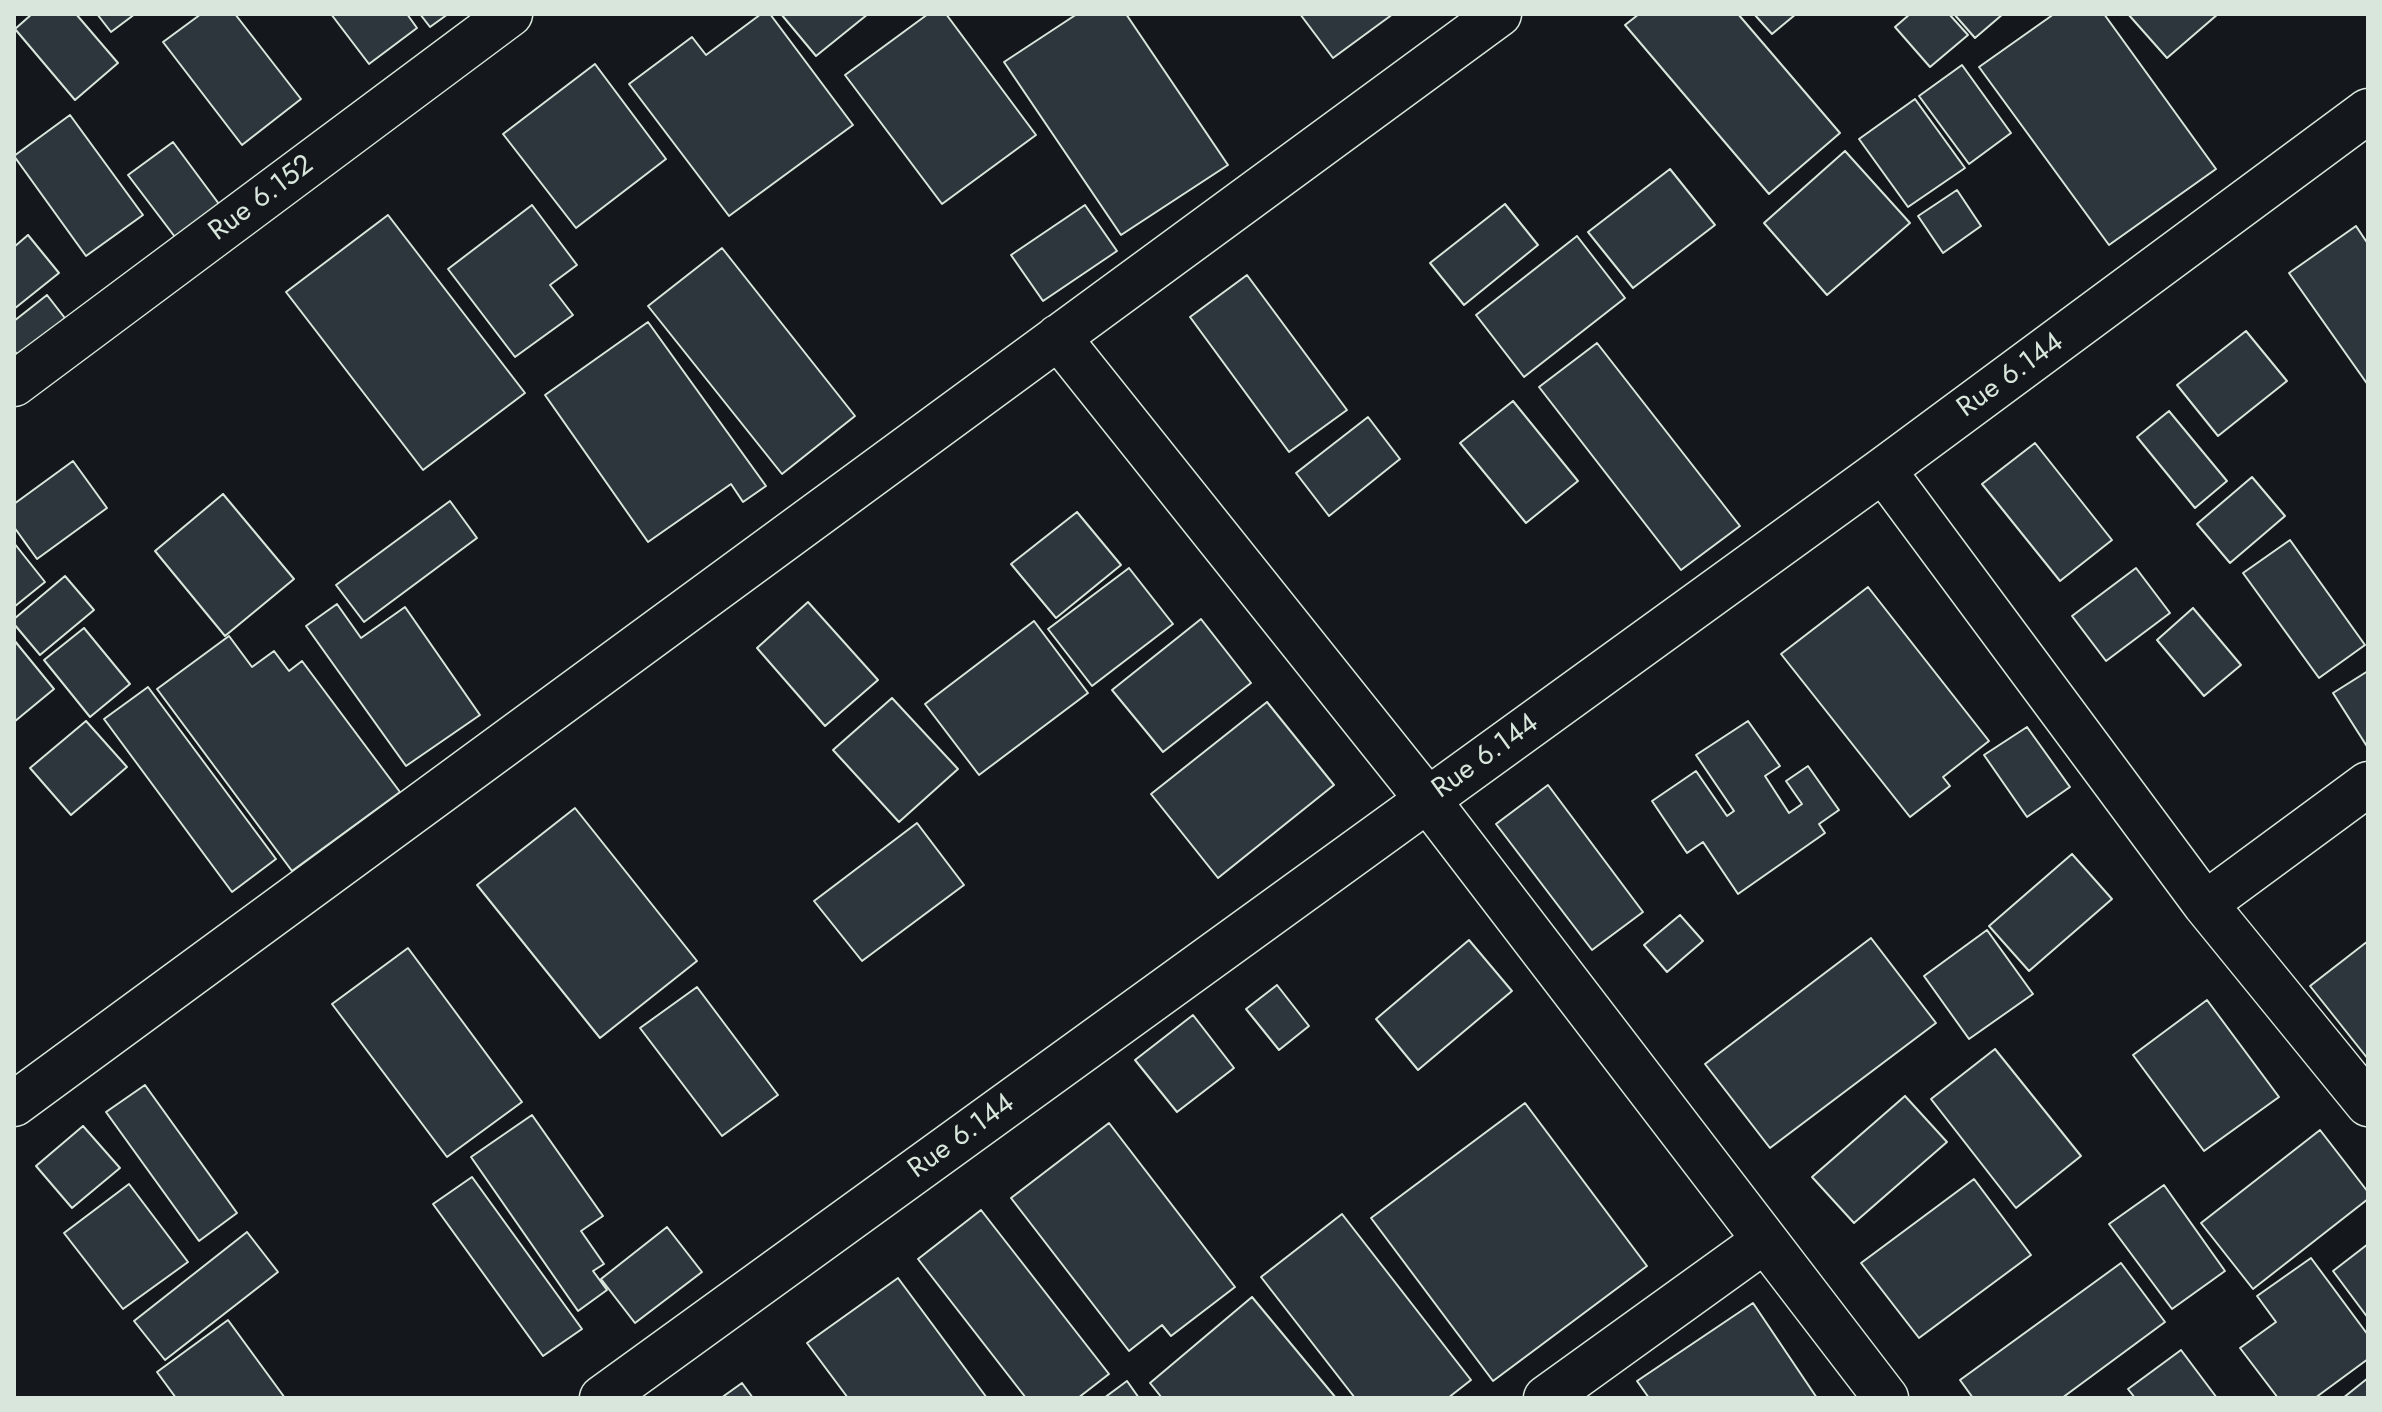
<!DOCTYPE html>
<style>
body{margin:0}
#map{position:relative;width:2382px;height:1412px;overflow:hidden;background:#14181c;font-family:Jost,sans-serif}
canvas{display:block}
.frame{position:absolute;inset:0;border:16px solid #d8e6dc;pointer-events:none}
</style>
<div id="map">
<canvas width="2382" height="1412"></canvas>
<div class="frame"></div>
</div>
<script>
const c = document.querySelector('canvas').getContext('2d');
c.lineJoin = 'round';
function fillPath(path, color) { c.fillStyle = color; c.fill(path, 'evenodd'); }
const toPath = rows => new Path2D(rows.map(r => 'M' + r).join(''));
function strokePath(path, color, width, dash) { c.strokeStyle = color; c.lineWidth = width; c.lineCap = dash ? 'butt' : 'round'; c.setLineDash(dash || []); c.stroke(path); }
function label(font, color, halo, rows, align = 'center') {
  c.font = font + ' Jost,sans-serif'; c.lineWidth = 6; c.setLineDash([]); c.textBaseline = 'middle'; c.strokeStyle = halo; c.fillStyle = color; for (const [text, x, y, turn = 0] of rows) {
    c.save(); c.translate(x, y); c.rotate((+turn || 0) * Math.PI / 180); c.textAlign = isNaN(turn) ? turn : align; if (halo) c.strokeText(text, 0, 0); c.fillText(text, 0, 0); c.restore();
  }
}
const building = toPath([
 [32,14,76,14,118,63,75,100,15,29,32,14],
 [97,14,135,14,111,32,97,14],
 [201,14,235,14,301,99,242,145,163,42,201,14],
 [331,14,407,14,417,28,369,64,331,14],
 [420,14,448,14,430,27,420,14],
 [761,14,770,14,853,125,729,216,629,84,692,37,706,55,761,14],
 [781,14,868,14,816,56,781,14],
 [928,14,946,14,1036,135,942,204,845,75,928,14],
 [1077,14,1126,14,1228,165,1121,235,1004,62,1077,14],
 [1300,14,1393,14,1333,58,1300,14],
 [1639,14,1738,14,1840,133,1769,194,1625,25,1639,14],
 [1754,14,1796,14,1772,34,1754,14],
 [1910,14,1949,14,1968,35,1930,67,1895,27,1910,14],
 [1954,14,2003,14,1975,38,1954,14],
 [2054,14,2104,14,2216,169,2109,245,1979,67,2054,14],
 [2128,14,2218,14,2167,58,2128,14],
 [595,64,666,159,576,228,503,134,595,64],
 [1962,65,2011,133,1969,164,1919,96,1962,65],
 [1915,99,1965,168,1908,207,1859,139,1915,99],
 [70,115,143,215,86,256,14,156,70,115],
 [173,142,219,204,175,237,128,175,173,142],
 [1845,151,1910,223,1827,295,1764,223,1845,151],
 [1670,169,1715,225,1633,288,1588,232,1670,169],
 [1957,190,1981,226,1943,253,1918,216,1957,190],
 [1505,204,1538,245,1464,305,1430,263,1505,204],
 [532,205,577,265,550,285,573,315,515,357,448,269,532,205],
 [1085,205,1117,251,1043,301,1011,255,1085,205],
 [388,215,525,393,423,470,286,292,388,215],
 [2356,226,2368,244,2368,385,2289,273,2356,226],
 [28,235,59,273,14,309,14,247,28,235],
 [1577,236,1625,298,1524,377,1476,315,1577,236],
 [722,248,855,416,782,474,648,306,722,248],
 [1247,275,1347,410,1289,452,1190,317,1247,275],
 [47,295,68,322,21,360,14,350,14,321,47,295],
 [648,322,766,486,743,502,731,484,648,542,545,395,648,322],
 [2246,331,2287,381,2218,436,2177,385,2246,331],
 [1597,343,1740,526,1681,570,1539,387,1597,343],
 [1513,401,1578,481,1526,523,1460,443,1513,401],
 [2169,411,2227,481,2195,508,2137,437,2169,411],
 [1368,417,1400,459,1329,516,1296,473,1368,417],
 [2035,443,2112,540,2060,581,1982,484,2035,443],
 [73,461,107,508,37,559,14,527,14,504,73,461],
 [2252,477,2285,516,2230,563,2197,524,2252,477],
 [223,494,294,579,225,636,155,551,223,494],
 [450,501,477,538,364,622,336,585,450,501],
 [1077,512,1121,565,1056,618,1011,564,1077,512],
 [2290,540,2365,645,2319,678,2243,573,2290,540],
 [14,543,45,582,14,607,14,543],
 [1129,568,1173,624,1092,686,1048,629,1129,568],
 [2136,568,2170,613,2106,661,2072,616,2136,568],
 [65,576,94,610,40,655,14,624,14,619,65,576],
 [1868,587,1989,741,1943,777,1950,786,1910,817,1781,654,1868,587],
 [808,602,878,680,825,726,757,648,808,602],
 [337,604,361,638,405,607,480,715,406,766,306,626,337,604],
 [2193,608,2241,665,2204,696,2157,640,2193,608],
 [1201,619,1251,683,1163,752,1112,690,1201,619],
 [1034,621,1088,693,979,775,925,704,1034,621],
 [84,628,130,684,90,717,44,660,84,628],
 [229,636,252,667,274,651,289,671,302,661,400,792,292,871,157,689,229,636],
 [14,640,54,689,14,722,14,640],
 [2368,671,2368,748,2333,693,2368,671],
 [148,687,276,859,232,892,104,719,148,687],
 [892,698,958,769,899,822,833,750,892,698],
 [1267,702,1334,785,1218,878,1151,794,1267,702],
 [86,721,127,767,71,815,30,768,86,721],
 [1748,721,1780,766,1765,776,1789,813,1802,804,1786,781,1808,766,1839,810,1819,824,1825,833,1738,894,1703,842,1687,853,1652,801,1696,771,1727,816,1734,811,1696,755,1748,721],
 [2027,727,2070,787,2027,817,1984,755,2027,727],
 [1548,785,1643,912,1592,950,1496,824,1548,785],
 [575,808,697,961,600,1038,477,885,575,808],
 [917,823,964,885,862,961,814,901,917,823],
 [2072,854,2112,899,2029,971,1989,926,2072,854],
 [1680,915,1703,941,1667,972,1644,945,1680,915],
 [1987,930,2033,994,1969,1039,1924,976,1987,930],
 [1871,938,1936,1023,1770,1148,1705,1064,1871,938],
 [1469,940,1512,991,1418,1070,1376,1019,1469,940],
 [2368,941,2368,1059,2310,986,2368,941],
 [408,948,522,1102,447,1157,332,1004,408,948],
 [1277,985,1309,1026,1279,1050,1246,1009,1277,985],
 [697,987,778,1095,722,1136,640,1028,697,987],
 [2207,1000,2279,1097,2204,1151,2133,1055,2207,1000],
 [1193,1015,1234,1068,1177,1112,1135,1060,1193,1015],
 [1995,1049,2081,1156,2016,1208,1931,1099,1995,1049],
 [145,1085,237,1213,199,1241,106,1112,145,1085],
 [1905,1096,1947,1142,1854,1223,1812,1177,1905,1096],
 [1525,1103,1647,1266,1493,1381,1371,1218,1525,1103],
 [532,1115,603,1216,581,1231,604,1264,593,1271,607,1290,578,1311,471,1157,532,1115],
 [1109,1123,1235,1287,1171,1336,1162,1325,1129,1351,1011,1198,1109,1123],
 [83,1126,120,1168,72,1208,36,1166,83,1126],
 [2320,1130,2368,1192,2368,1199,2253,1289,2201,1223,2320,1130],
 [472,1177,582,1329,543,1356,433,1204,472,1177],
 [1974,1179,2031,1255,1919,1338,1861,1263,1974,1179],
 [129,1184,188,1262,123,1309,64,1233,129,1184],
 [2164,1185,2225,1271,2172,1309,2109,1224,2164,1185],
 [981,1210,1109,1374,1078,1398,1026,1398,918,1259,981,1210],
 [1342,1214,1471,1380,1448,1398,1355,1398,1261,1277,1342,1214],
 [667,1227,702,1272,635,1323,601,1279,667,1227],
 [247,1232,278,1272,165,1360,134,1321,247,1232],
 [2368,1244,2368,1318,2333,1271,2368,1244],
 [2311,1258,2368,1335,2368,1359,2315,1398,2278,1398,2240,1348,2276,1322,2257,1296,2311,1258],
 [2121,1263,2165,1322,2062,1398,1973,1398,1960,1380,2121,1263],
 [898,1278,987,1398,848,1398,807,1343,898,1278],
 [1252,1297,1336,1398,1162,1398,1150,1383,1252,1297],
 [1753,1303,1817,1398,1649,1398,1637,1381,1753,1303],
 [228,1320,285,1398,176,1398,157,1372,228,1320],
 [2181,1350,2217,1398,2135,1398,2128,1389,2181,1350],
 [2368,1378,2368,1398,2343,1398,2368,1378],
 [1127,1381,1139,1398,1104,1398,1127,1381],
 [742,1383,753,1398,721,1398,742,1383]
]);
fillPath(building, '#2c363c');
strokePath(building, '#d8e6dc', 2);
const street = toPath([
 [1058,337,1427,799,1886,1398],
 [14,384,510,14],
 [1883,470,2205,904,2368,1104],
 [2205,904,2368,784],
 [14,1104,1499,14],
 [602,1398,1883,470,2368,111],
 [1546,1398,1764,1241]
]);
strokePath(street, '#d8e6dc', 47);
strokePath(street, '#14181c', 44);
label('28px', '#d8e6dc', '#14181c', [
 ["Rue 6.152",262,199,-37],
 ["Rue 6.144",2011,376,-36],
 ["Rue 6.144",1486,757,-36],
 ["Rue 6.144",962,1137,-36]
]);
</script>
